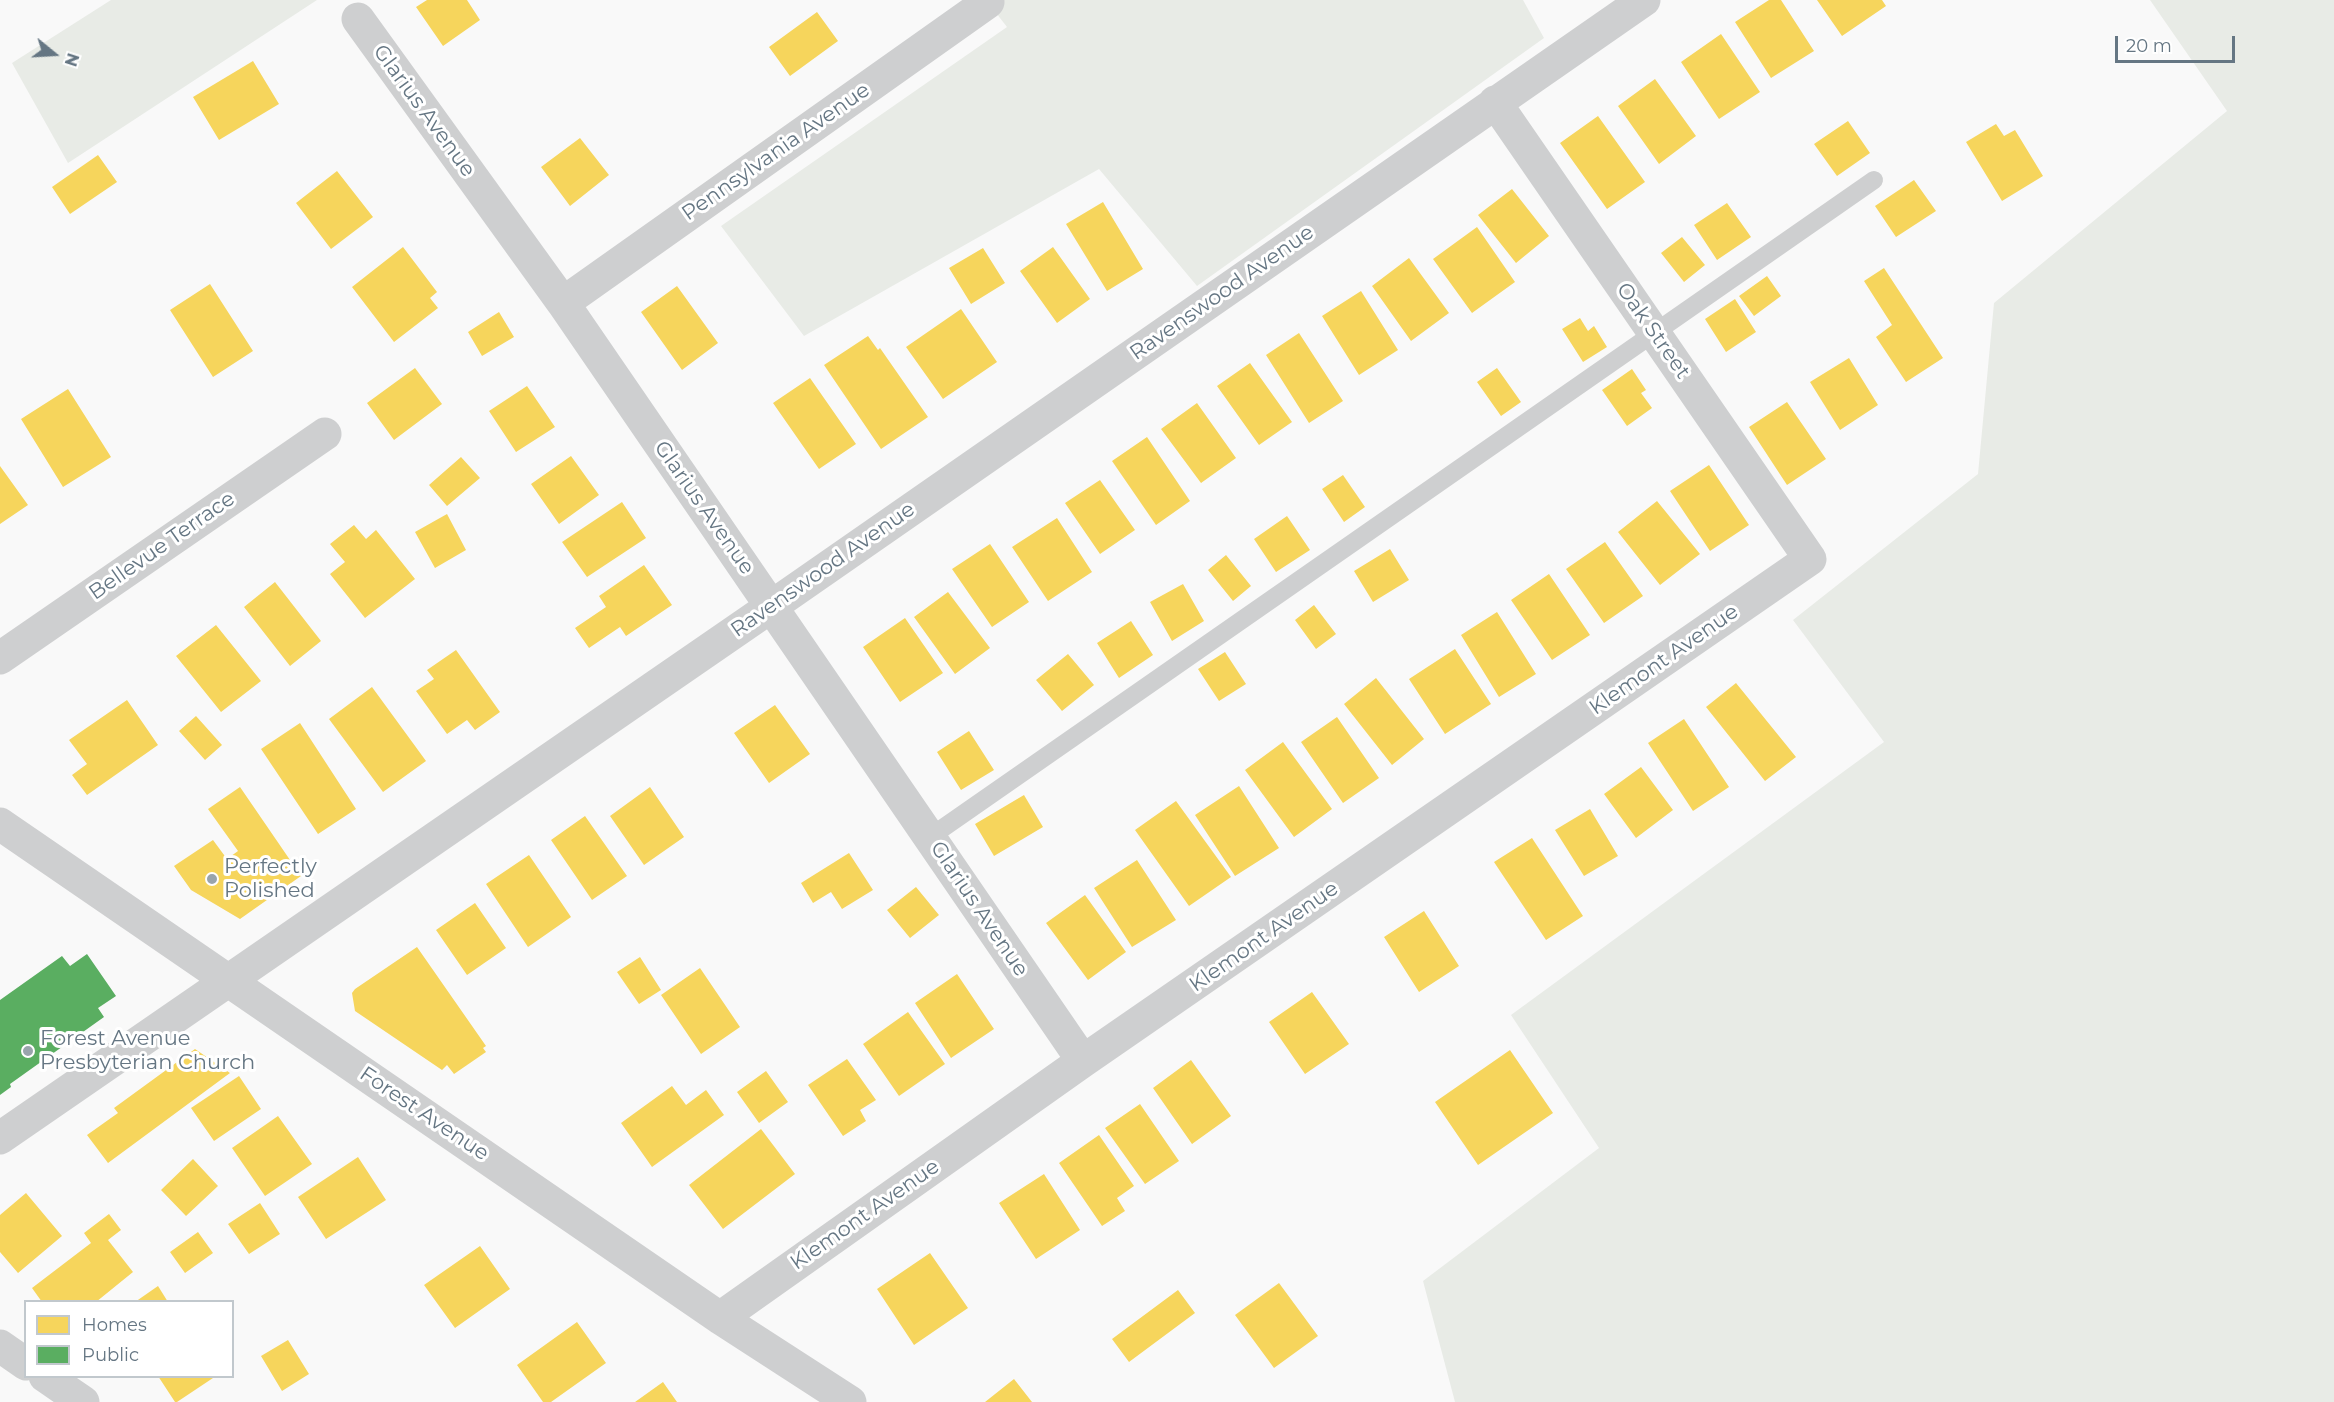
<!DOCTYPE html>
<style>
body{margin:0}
#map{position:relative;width:2334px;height:1402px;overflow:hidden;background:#f9f9f9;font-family:Montserrat,sans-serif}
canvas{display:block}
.legend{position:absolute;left:24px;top:1300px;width:210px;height:78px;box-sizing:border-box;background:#fff;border:2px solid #c1c8cd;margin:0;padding:8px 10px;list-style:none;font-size:18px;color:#657683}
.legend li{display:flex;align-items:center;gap:12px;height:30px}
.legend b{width:30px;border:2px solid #c1c8cd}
.north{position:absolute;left:24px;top:24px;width:60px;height:60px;-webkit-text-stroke:4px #fff;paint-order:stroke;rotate:108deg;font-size:16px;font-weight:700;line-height:24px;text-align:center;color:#657683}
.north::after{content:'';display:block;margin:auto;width:21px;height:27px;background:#657683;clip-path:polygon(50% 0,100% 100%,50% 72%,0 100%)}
.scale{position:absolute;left:2115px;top:36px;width:120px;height:27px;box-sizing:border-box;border:3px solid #657683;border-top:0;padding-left:8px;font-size:18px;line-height:21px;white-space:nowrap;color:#657683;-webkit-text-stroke:4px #fff;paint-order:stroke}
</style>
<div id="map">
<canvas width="2334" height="1402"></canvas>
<ul class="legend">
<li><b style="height:16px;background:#f6d55c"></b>Homes</li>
<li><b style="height:16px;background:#5aae61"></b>Public</li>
</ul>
<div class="north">N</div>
<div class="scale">20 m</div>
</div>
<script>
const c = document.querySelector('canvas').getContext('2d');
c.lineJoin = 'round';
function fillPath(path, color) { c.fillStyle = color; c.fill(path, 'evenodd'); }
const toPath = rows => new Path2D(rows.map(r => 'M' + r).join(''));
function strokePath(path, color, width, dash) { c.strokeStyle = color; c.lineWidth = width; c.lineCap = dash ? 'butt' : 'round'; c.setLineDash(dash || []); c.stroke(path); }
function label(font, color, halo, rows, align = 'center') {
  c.font = font + ' Montserrat,sans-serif'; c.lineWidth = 6; c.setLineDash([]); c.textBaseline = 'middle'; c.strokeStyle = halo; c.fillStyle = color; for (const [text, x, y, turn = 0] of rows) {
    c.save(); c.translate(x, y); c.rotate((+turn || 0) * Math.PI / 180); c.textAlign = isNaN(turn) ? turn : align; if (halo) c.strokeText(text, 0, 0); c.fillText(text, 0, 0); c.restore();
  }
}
fillPath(toPath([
 [111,0,317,0,68,163,12,63],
 [986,0,1523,0,1544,38,1197,286,1099,169,804,336,721,226,1007,27],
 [2150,0,2334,0,2334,1402,1455,1402,1423,1281,1599,1148,1511,1015,1884,742,1793,620,1978,474,1994,303,2227,111]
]), '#e8ebe6');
fillPath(toPath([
 [427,0,467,0,480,20,443,46,416,7],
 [1769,0,1781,0,1814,51,1771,78,1735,22],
 [1817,0,1882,0,1886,6,1842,36],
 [817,12,838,41,790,76,769,47],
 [1721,34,1760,92,1719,119,1681,62],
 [253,61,279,104,219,140,193,97],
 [1655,79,1696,136,1659,164,1618,106],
 [1598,116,1645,182,1607,209,1560,143],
 [1848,121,1870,153,1837,176,1814,144],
 [1996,124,2004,136,2015,130,2043,176,2002,201,1966,142],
 [580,138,609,175,570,206,541,167],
 [98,155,117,182,70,214,52,187],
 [337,171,373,217,331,249,296,203],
 [1914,180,1936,211,1896,237,1875,206],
 [1512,189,1549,236,1516,263,1478,215],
 [1103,202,1143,269,1107,291,1066,224],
 [1727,203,1751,237,1717,260,1694,225],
 [1477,227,1515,282,1472,313,1433,259],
 [1682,237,1705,265,1684,282,1661,253],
 [403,247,437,292,430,298,438,308,394,342,352,287],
 [1053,247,1090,299,1057,323,1020,271],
 [983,248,1005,283,971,304,949,268],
 [1409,258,1449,313,1411,341,1372,286],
 [1884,268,1943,358,1906,382,1876,337,1892,325,1864,281],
 [1767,276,1781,296,1754,316,1739,296],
 [210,284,253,351,213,377,170,310],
 [677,286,718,343,682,370,641,312],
 [1361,291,1398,350,1359,375,1322,316],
 [1735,299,1756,332,1726,352,1705,319],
 [961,309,997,362,943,399,906,347],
 [499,312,514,337,482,356,468,332],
 [1580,318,1588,331,1594,326,1607,347,1583,362,1562,329],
 [1299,333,1343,401,1309,423,1266,355],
 [868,336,878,350,880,348,928,417,881,449,824,365],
 [1849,358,1878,405,1840,430,1810,382],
 [1250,363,1292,422,1259,445,1217,386],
 [415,368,442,404,394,440,367,403],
 [1497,368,1521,402,1501,416,1477,382],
 [1632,369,1646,390,1641,393,1652,408,1627,426,1602,390],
 [810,378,856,444,819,469,773,403],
 [527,386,555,427,516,452,489,411],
 [68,389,111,457,63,487,21,419],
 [1787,402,1826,459,1787,485,1749,427],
 [1197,403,1236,458,1201,483,1161,429],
 [1147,437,1190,501,1156,525,1112,461],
 [571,456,599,495,559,524,531,484],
 [461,457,480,478,447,506,429,485],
 [1709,465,1749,525,1710,551,1670,491],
 [0,466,28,505,0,524],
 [1343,475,1365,507,1344,522,1322,489],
 [1100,480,1135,530,1100,554,1065,503],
 [1657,501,1700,554,1660,585,1618,532],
 [622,502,646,538,587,577,562,542],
 [447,514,466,550,435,568,415,532],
 [1287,516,1310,550,1276,572,1254,539],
 [1057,518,1092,572,1048,601,1012,547],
 [354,525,366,539,376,530,415,579,365,618,330,574,345,562,330,544],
 [1605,542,1643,596,1604,623,1566,569],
 [990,544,1029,602,992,627,952,569],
 [1390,549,1409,580,1373,602,1354,571],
 [1226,555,1251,586,1233,601,1208,570],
 [644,565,672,605,626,636,620,627,589,648,575,628,606,607,599,596],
 [1549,574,1590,635,1552,660,1511,600],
 [275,582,321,641,290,666,244,607],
 [1183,584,1204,621,1172,641,1150,602],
 [948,592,990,648,955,674,914,617],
 [1314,605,1336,634,1316,649,1295,620],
 [1497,612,1536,674,1499,697,1461,635],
 [905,618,943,673,900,702,863,647],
 [1131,621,1153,655,1119,678,1097,643],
 [216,625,261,681,221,712,176,656],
 [1455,649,1491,704,1445,734,1409,679],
 [456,650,500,712,475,730,467,720,447,734,416,691,434,679,427,670],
 [1225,652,1246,684,1219,701,1198,669],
 [1068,654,1094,685,1062,711,1036,680],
 [1376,678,1424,739,1392,765,1344,704],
 [1736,683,1796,757,1765,781,1706,707],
 [372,687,426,761,383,792,329,719],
 [127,700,158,745,87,795,72,775,87,764,69,740],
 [775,705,810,754,769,783,734,733],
 [196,716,222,745,205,760,179,731],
 [1337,717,1379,778,1343,803,1301,742],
 [1684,719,1729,787,1693,811,1648,743],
 [300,723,356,809,318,834,261,749],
 [969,731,994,770,961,790,937,752],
 [1283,742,1332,809,1294,837,1245,770],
 [1641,767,1673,810,1636,838,1604,794],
 [1239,786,1279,848,1235,876,1195,815],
 [240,787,301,876,240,919,191,890,174,866,213,840,227,859,238,851,208,809],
 [650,787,684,837,644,865,610,816],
 [1024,795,1043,827,994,856,975,824],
 [1176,801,1231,877,1189,906,1135,830],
 [1590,809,1618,856,1584,876,1555,830],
 [585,816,627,876,592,900,551,840],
 [1532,838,1583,916,1546,940,1494,862],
 [849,853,873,890,842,909,831,892,813,903,801,883],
 [529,855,571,917,528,947,486,884],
 [1137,860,1176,920,1132,947,1094,888],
 [916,887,939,915,910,938,887,910],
 [1085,895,1126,952,1088,980,1046,923],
 [475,903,506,948,467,975,436,930],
 [1424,911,1459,966,1419,992,1384,937],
 [417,947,486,1046,483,1048,486,1052,454,1074,447,1065,442,1070,355,1011,352,993,355,989],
 [640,957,661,990,639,1004,617,972],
 [700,968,740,1027,701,1054,661,995],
 [957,974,994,1029,951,1058,915,1003],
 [1312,992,1349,1044,1305,1074,1269,1022],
 [908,1012,945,1064,899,1096,863,1044],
 [195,1049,230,1073,108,1163,87,1135,118,1113,114,1108],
 [1510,1050,1553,1113,1478,1165,1435,1102],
 [847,1059,876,1100,860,1110,866,1121,843,1136,808,1085],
 [1191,1060,1231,1116,1192,1144,1153,1088],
 [766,1071,788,1102,759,1123,737,1092],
 [239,1076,261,1109,214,1141,191,1108],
 [672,1086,686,1105,706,1090,724,1115,652,1167,621,1123],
 [1140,1104,1179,1161,1145,1184,1105,1128],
 [278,1116,312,1164,265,1196,232,1148],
 [761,1129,795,1174,723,1229,689,1185],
 [1099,1135,1134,1186,1117,1198,1125,1211,1102,1226,1059,1163],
 [358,1157,386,1200,326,1239,298,1197],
 [193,1159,218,1186,186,1216,161,1190],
 [1044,1174,1080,1230,1036,1259,999,1203],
 [26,1193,62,1236,18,1273,0,1252,0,1215],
 [260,1203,280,1234,249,1254,228,1224],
 [109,1214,121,1230,108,1240,133,1272,96,1302,42,1302,32,1288,91,1243,84,1233],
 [198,1232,213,1253,185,1273,170,1252],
 [480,1246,510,1289,455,1328,424,1285],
 [930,1253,968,1308,914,1345,877,1289],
 [1279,1283,1318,1336,1274,1368,1235,1315],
 [158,1286,168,1302,135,1302],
 [1178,1290,1195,1313,1129,1362,1112,1339],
 [577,1322,606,1363,551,1402,543,1402,517,1365],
 [288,1340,309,1374,282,1391,261,1356],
 [158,1376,216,1376,177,1402,175,1402],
 [1014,1379,1032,1402,985,1402],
 [663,1382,677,1402,635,1402]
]), '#f6d55c');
fillPath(toPath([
 [87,954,116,996,98,1008,104,1017,10,1084,11,1087,0,1095,0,1000,62,956,70,966]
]), '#5aae61');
strokePath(toPath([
 [930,837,1874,180]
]), '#cecfd0', 18);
strokePath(toPath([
 [358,19,563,303,1083,1061],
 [563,303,988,2],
 [0,658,325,434],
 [0,824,720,1318,850,1402],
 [0,1138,772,606,1644,0],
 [720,1318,1083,1061,1810,559,1495,102],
 [0,1346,26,1364],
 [45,1376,83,1402]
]), '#cecfd0', 33);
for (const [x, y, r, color] of [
 [212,879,6,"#99a4ac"],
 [28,1051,6,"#99a4ac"]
]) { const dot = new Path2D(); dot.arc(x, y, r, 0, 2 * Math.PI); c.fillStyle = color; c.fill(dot); strokePath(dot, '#fff', 2); }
label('21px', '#657683', '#fff', [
 ["Glarius Avenue",424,111,54],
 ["Pennsylvania Avenue",776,152,-35],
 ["Ravenswood Avenue",1222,293,-35],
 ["Oak Street",1653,331,55],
 ["Glarius Avenue",704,508,55],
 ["Bellevue Terrace",162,546,-35],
 ["Ravenswood Avenue",823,570,-35],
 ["Klemont Avenue",1664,660,-35],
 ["Glarius Avenue",979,909,56],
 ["Klemont Avenue",1264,937,-35],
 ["Forest Avenue",424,1114,34],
 ["Klemont Avenue",865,1215,-35]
]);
label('21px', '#657683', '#fff', [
 ["Perfectly",224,867],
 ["Polished",224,891],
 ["Forest Avenue",40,1039],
 ["Presbyterian Church",40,1063]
], 'left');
</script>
